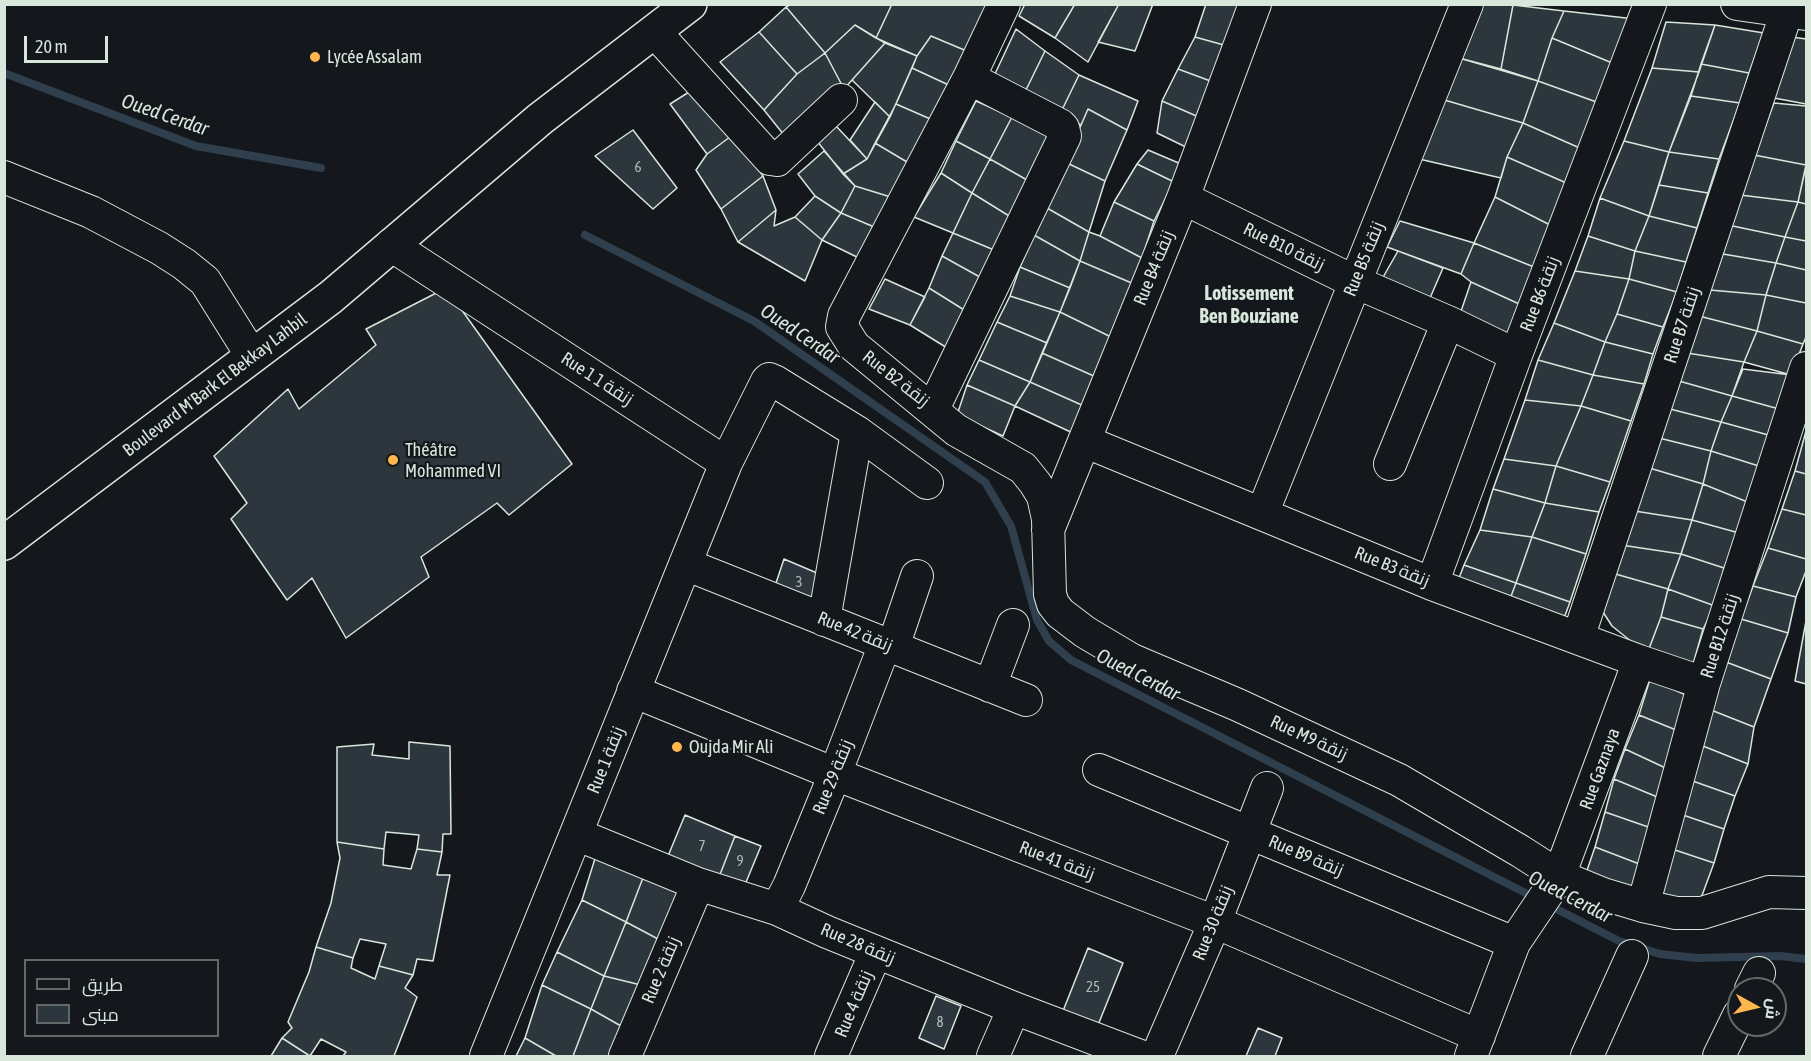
<!DOCTYPE html>
<meta charset="utf-8">
<style>
body{margin:0}
#map{position:relative;width:1811px;height:1061px;overflow:hidden;background:#14181c;font-family:"Asap Condensed",Cairo,sans-serif}
canvas{display:block}
.frame{position:absolute;inset:0;border:6px solid #d8e6dc;pointer-events:none}
.legend{position:absolute;left:24px;top:959px;width:195px;height:78px;box-sizing:border-box;background:#14181c;border:2px solid #626a69;margin:0;padding:8px 10px;list-style:none;font-size:18px;color:#d8e6dc}
.legend li{display:flex;align-items:center;gap:12px;height:30px}
.legend b{width:30px;border:2px solid #626a69}
.north{position:absolute;left:1727px;top:977px;width:60px;height:60px;box-sizing:border-box;background:#14181c;border:2px solid #626a69;border-radius:50%;rotate:98deg;font-size:16px;font-weight:700;line-height:24px;text-align:center;color:#d8e6dc}
.north::after{content:'';display:block;margin:auto;width:21px;height:27px;background:#ffb74d;clip-path:polygon(50% 0,100% 100%,50% 72%,0 100%)}
.scale{position:absolute;left:24px;top:36px;width:84px;height:27px;box-sizing:border-box;border:3px solid #d8e6dc;border-top:0;padding-left:8px;font-size:18px;line-height:21px;white-space:nowrap;color:#d8e6dc;-webkit-text-stroke:4px #14181c;paint-order:stroke}
</style>
<div id="map">
<canvas width="1811" height="1061"></canvas>
<div class="frame"></div>
<ul class="legend">
<li><b style="height:8px;background:#14181c"></b>طريق</li>
<li><b style="height:16px;background:#2c363c"></b>مبنى</li>
</ul>
<div class="north">ش</div>
<div class="scale">20 m</div>
</div>
<script>
const c = document.querySelector('canvas').getContext('2d');
c.lineJoin = 'round';
const toPath = rows => new Path2D(rows.map(r => 'M' + r).join(''));
function strokePath(path, color, width, dash) { c.strokeStyle = color; c.lineWidth = width; c.lineCap = dash ? 'butt' : 'round'; c.setLineDash(dash || []); c.stroke(path); }
function fillPath(path, color) { c.fillStyle = color; c.fill(path, 'evenodd'); }
function label(font, color, halo, rows, align = 'center') {
  c.font = font + ' "Asap Condensed",Cairo,sans-serif'; c.lineWidth = 4.5; c.setLineDash([]); c.textBaseline = 'middle'; c.strokeStyle = halo; c.fillStyle = color; for (const [text, x, y, turn = 0] of rows) {
    c.save(); c.translate(x, y); c.rotate((+turn || 0) * Math.PI / 180); c.textAlign = isNaN(turn) ? turn : align; if (halo) c.strokeText(text, 0, 0); c.fillText(text, 0, 0); c.restore();
  }
}
strokePath(toPath([
 [4,73,196,146,321,168],
 [585,235,754,321,985,482,1011,526,1037,620,1049,641,1071,660,1619,941,1660,954,1697,958,1780,956,1806,959]
]), '#2f3f4d', 8);
const building = toPath([
 [791,4,892,4,876,38,855,25,825,53,786,7,791,4],
 [892,4,995,4,969,52,931,36,917,56,876,38,892,4],
 [1025,4,1075,4,1055,38,1019,16,1025,4],
 [1075,4,1119,4,1088,62,1055,38,1075,4],
 [1119,4,1153,4,1135,51,1098,42,1119,4],
 [1206,4,1249,4,1231,47,1195,37,1206,4],
 [1474,4,1513,5,1501,69,1459,58,1474,4],
 [1513,5,1564,11,1552,38,1538,81,1501,69,1513,5],
 [786,7,825,53,797,74,759,32,786,7],
 [1564,11,1635,19,1617,65,1552,38,1564,11],
 [1666,22,1715,25,1699,72,1652,68,1666,22],
 [855,25,885,43,844,89,825,53,855,25],
 [1715,25,1764,33,1749,73,1701,64,1715,25],
 [1016,29,1045,51,1024,94,994,76,1016,29],
 [759,32,797,74,764,110,720,62,759,32],
 [931,36,969,52,953,87,912,68,917,56,931,36],
 [1195,37,1231,47,1216,83,1178,69,1195,37],
 [1792,37,1806,39,1806,104,1774,98,1792,37],
 [1552,38,1617,65,1602,104,1538,81,1552,38],
 [885,43,917,56,890,117,852,80,885,43],
 [1045,51,1079,75,1060,114,1024,94,1045,51],
 [825,53,844,89,788,140,764,110,797,74,825,53],
 [1459,58,1538,81,1523,123,1441,99,1459,58],
 [1701,64,1749,73,1740,103,1691,96,1701,64],
 [912,68,953,87,935,121,896,104,912,68],
 [1652,68,1699,72,1669,152,1624,141,1652,68],
 [1178,69,1216,83,1201,118,1162,101,1178,69],
 [1079,75,1138,101,1127,130,1088,109,1081,125,1060,114,1079,75],
 [1538,81,1602,104,1582,149,1523,123,1538,81],
 [697,87,734,134,707,154,670,104,697,87],
 [1691,96,1740,103,1719,159,1669,152,1691,96],
 [1441,99,1523,123,1507,157,1501,178,1419,159,1441,99],
 [976,101,1012,117,990,159,956,141,976,101],
 [1162,101,1201,118,1190,149,1157,133,1162,101],
 [875,102,890,117,867,159,850,140,875,102],
 [1774,103,1806,106,1806,165,1754,155,1774,103],
 [896,104,935,121,912,165,875,143,896,104],
 [1088,109,1127,130,1105,181,1065,162,1088,109],
 [1012,117,1053,136,1027,180,990,159,1012,117],
 [1523,123,1582,149,1571,185,1507,157,1523,123],
 [836,126,867,159,843,174,817,141,836,126],
 [633,130,677,188,653,209,595,156,633,130],
 [734,134,763,176,721,209,696,170,707,154,734,134],
 [956,141,990,159,972,193,941,173,956,141],
 [1624,141,1669,152,1649,216,1600,198,1624,141],
 [875,143,912,165,894,198,855,186,843,174,867,159,875,143],
 [1148,150,1181,164,1174,182,1137,164,1148,150],
 [824,151,855,186,841,213,815,196,798,174,824,151],
 [1669,152,1719,159,1708,193,1659,185,1669,152],
 [1754,155,1806,165,1798,202,1740,195,1754,155],
 [1507,157,1571,185,1556,228,1495,197,1507,157],
 [990,159,1027,180,1014,219,972,193,990,159],
 [1065,162,1105,181,1089,232,1047,208,1065,162],
 [1137,164,1174,182,1154,221,1114,202,1137,164],
 [1806,166,1806,204,1798,202,1806,166],
 [941,173,972,193,953,233,914,217,941,173],
 [763,176,776,210,738,242,721,209,763,176],
 [1659,185,1708,193,1697,228,1649,216,1659,185],
 [855,186,894,198,879,229,841,213,855,186],
 [972,193,1014,219,999,252,953,233,972,193],
 [1740,195,1798,202,1785,237,1728,225,1740,195],
 [815,196,841,213,822,240,795,217,815,196],
 [1495,197,1556,228,1539,269,1474,243,1495,197],
 [1600,198,1649,216,1635,251,1588,236,1600,198],
 [1114,202,1154,221,1142,258,1100,236,1114,202],
 [1798,202,1806,204,1806,241,1785,237,1798,202],
 [1047,208,1089,232,1080,261,1034,235,1047,208],
 [776,210,774,226,795,217,822,240,805,281,738,242,776,210],
 [841,213,879,229,863,260,822,240,841,213],
 [1649,216,1697,228,1686,262,1635,251,1649,216],
 [1400,221,1474,243,1461,274,1387,247,1400,221],
 [1728,225,1785,237,1776,263,1723,254,1728,225],
 [1089,232,1100,236,1142,258,1134,284,1080,261,1089,232],
 [953,233,999,252,987,281,942,256,953,233],
 [1034,235,1080,261,1070,288,1020,267,1034,235],
 [1588,236,1635,251,1629,279,1575,271,1588,236],
 [1785,237,1806,241,1806,270,1776,263,1785,237],
 [1474,243,1539,269,1528,308,1471,282,1461,274,1474,243],
 [1398,251,1443,268,1427,305,1382,279,1398,251],
 [1635,251,1686,262,1677,292,1629,279,1635,251],
 [1723,254,1776,263,1766,295,1710,290,1723,254],
 [942,256,987,281,969,313,929,288,942,256],
 [1080,261,1134,284,1111,337,1060,312,1080,261],
 [1776,263,1806,270,1806,303,1766,295,1776,263],
 [1020,267,1070,288,1060,312,1010,296,1020,267],
 [1575,271,1629,279,1617,314,1605,342,1554,323,1575,271],
 [885,279,925,297,910,325,869,309,885,279],
 [1629,279,1677,292,1663,327,1617,314,1629,279],
 [1471,282,1528,308,1509,344,1459,317,1471,282],
 [446,288,572,464,509,515,497,503,421,557,429,577,346,638,312,578,287,600,231,519,247,503,214,456,288,389,299,409,376,345,366,329,446,288],
 [929,288,969,313,952,351,910,325,929,288],
 [1710,290,1766,295,1757,331,1699,316,1710,290],
 [1766,295,1806,303,1806,337,1803,344,1757,331,1766,295],
 [1010,296,1060,312,1047,343,997,322,1010,296],
 [1060,312,1111,337,1096,377,1042,353,1060,312],
 [1617,314,1663,327,1653,354,1605,342,1617,314],
 [1699,316,1757,331,1744,362,1687,353,1699,316],
 [997,322,1047,343,1030,382,979,360,997,322],
 [1554,323,1605,342,1593,375,1538,360,1554,323],
 [1757,331,1803,344,1791,375,1744,362,1757,331],
 [1605,342,1653,354,1644,384,1593,375,1605,342],
 [1042,353,1096,377,1084,406,1030,382,1042,353],
 [1687,353,1744,362,1732,396,1679,381,1687,353],
 [979,360,1030,382,1015,406,967,385,979,360],
 [1538,360,1593,375,1581,406,1525,400,1538,360],
 [1743,369,1791,375,1779,409,1732,396,1743,369],
 [1593,375,1644,384,1631,421,1581,406,1593,375],
 [1679,381,1732,396,1721,422,1670,409,1679,381],
 [1030,382,1084,406,1077,435,1015,406,1030,382],
 [967,385,1015,406,1003,436,957,415,967,385],
 [1732,396,1779,409,1772,436,1721,422,1732,396],
 [1525,400,1581,406,1556,466,1504,459,1525,400],
 [1581,406,1631,421,1610,482,1556,466,1581,406],
 [1670,409,1721,422,1711,451,1659,438,1670,409],
 [1721,422,1772,436,1762,467,1711,451,1721,422],
 [1806,431,1806,474,1795,471,1806,431],
 [1659,438,1711,451,1703,484,1646,467,1659,438],
 [1711,451,1762,467,1750,503,1703,484,1711,451],
 [1504,459,1556,466,1545,503,1493,489,1504,459],
 [1556,466,1610,482,1599,512,1545,503,1556,466],
 [1646,467,1703,484,1692,520,1628,510,1646,467],
 [1795,471,1806,474,1806,515,1782,509,1795,471],
 [1703,484,1750,503,1739,533,1692,520,1703,484],
 [1493,489,1545,503,1532,537,1480,530,1493,489],
 [1545,503,1599,512,1586,554,1532,537,1545,503],
 [1782,509,1806,515,1806,559,1768,548,1782,509],
 [1628,510,1692,520,1681,554,1621,545,1628,510],
 [1692,520,1739,533,1724,568,1681,554,1692,520],
 [1480,530,1532,537,1516,583,1464,565,1480,530],
 [1532,537,1586,554,1570,602,1516,583,1532,537],
 [1621,545,1681,554,1668,589,1612,573,1621,545],
 [1768,548,1806,559,1806,571,1796,597,1753,586,1768,548],
 [1681,554,1724,568,1715,606,1668,589,1681,554],
 [784,559,824,576,818,608,774,589,784,559],
 [1464,565,1516,583,1507,607,1456,586,1464,565],
 [1612,573,1668,589,1661,617,1647,654,1612,626,1603,612,1612,573],
 [1516,583,1570,602,1560,629,1507,607,1516,583],
 [1753,586,1796,597,1788,633,1741,619,1753,586],
 [1668,589,1715,606,1703,629,1661,617,1668,589],
 [1661,617,1703,629,1692,668,1647,654,1661,617],
 [1741,619,1788,633,1771,679,1726,662,1741,619],
 [1806,621,1806,684,1795,681,1806,621],
 [1726,662,1771,679,1754,727,1711,710,1726,662],
 [1650,679,1695,699,1686,734,1639,715,1650,679],
 [1711,710,1754,727,1748,764,1698,744,1711,710],
 [1639,715,1686,734,1672,771,1625,749,1639,715],
 [409,742,450,746,451,834,443,834,442,852,417,849,419,835,386,832,384,849,337,842,337,747,374,744,372,755,409,759,409,742],
 [1698,744,1748,764,1735,796,1687,779,1698,744],
 [1625,749,1672,771,1662,799,1614,779,1625,749],
 [1614,779,1662,799,1654,829,1605,812,1614,779],
 [1687,779,1735,796,1724,829,1680,814,1687,779],
 [1605,812,1654,829,1642,865,1595,847,1605,812],
 [1680,814,1724,829,1714,863,1666,847,1680,814],
 [685,815,735,836,719,877,668,856,685,815],
 [735,836,761,846,744,887,719,877,735,836],
 [337,842,384,849,383,865,411,869,417,849,442,852,437,875,450,875,433,961,417,959,413,975,379,966,386,944,360,939,353,958,316,947,331,903,340,858,337,842],
 [1595,847,1642,865,1627,898,1582,885,1595,847],
 [1666,847,1714,863,1697,909,1658,896,1666,847],
 [598,849,646,870,626,922,582,900,598,849],
 [646,870,685,887,658,939,626,922,646,870],
 [582,900,626,922,604,976,557,952,582,900],
 [626,922,658,939,641,985,604,976,626,922],
 [316,947,353,958,351,968,375,979,379,966,413,975,405,988,417,997,394,1056,343,1056,346,1052,321,1039,310,1056,282,1038,292,1028,288,1022,309,972,316,947],
 [1088,948,1123,963,1098,1025,1063,1011,1088,948],
 [557,952,604,976,591,1009,542,985,557,952],
 [604,976,641,985,621,1026,591,1009,604,976],
 [542,985,591,1009,573,1056,556,1056,525,1038,542,985],
 [936,996,961,1006,944,1049,919,1038,936,996],
 [591,1009,621,1026,608,1056,573,1056,591,1009],
 [1258,1028,1282,1038,1275,1056,1246,1056,1258,1028],
 [282,1038,310,1056,271,1056,282,1038],
 [525,1038,556,1056,516,1056,525,1038]
]);
fillPath(building, '#2c363c');
strokePath(building, '#d8e6dc', 1.5);
const minor = toPath([
 [1004,4,969,78,844,316,842,327,854,346,956,430,1023,468,1035,483,1043,496,1048,519,1050,594,1053,604,1060,613,1085,632,1132,660,1238,705,1399,780,1520,851,1559,876,1603,894,1643,906,1676,913,1702,913,1769,892,1806,893],
 [1737,4,1806,14],
 [655,32,770,159,777,160,841,100],
 [4,177,91,212,159,248,184,264,205,281,252,356],
 [1183,198,1355,282,1448,322,1516,355],
 [391,245,726,463],
 [933,409,1065,136,1063,128,1060,125,969,78],
 [1084,441,1432,584,1639,661,1704,683],
 [1390,464,1448,322],
 [1262,514,1467,4],
 [1048,530,1183,198,1255,4],
 [685,564,1026,700],
 [1432,584,1516,355,1650,4],
 [824,620,857,432],
 [1578,638,1787,11],
 [893,647,917,576],
 [990,686,1013,625],
 [633,691,835,774,1215,922,1479,1036],
 [1099,770,1514,943],
 [576,834,698,884,777,909,827,932,1014,1008,1140,1056],
 [1643,906,1704,683,1806,368],
 [777,909,789,886,835,774,885,644],
 [1751,989,1759,973],
 [486,1056,726,463,767,381,769,379,776,382,857,432,927,483],
 [625,1056,698,884],
 [831,1056,876,952],
 [993,1056,1014,1008],
 [1157,1056,1215,922,1267,788],
 [1471,1056,1514,943,1559,876,1639,661],
 [1587,1056,1632,956],
 [1719,1056,1739,1015]
]);
const major = toPath([
 [4,543,331,297,540,119,690,4]
]);
strokePath(minor, '#d8e6dc', 34);
strokePath(major, '#d8e6dc', 36);
strokePath(minor, '#14181c', 32);
strokePath(major, '#14181c', 33);
for (const [x, y, r, color] of [
 [315,57,6,"#ffb74d"],
 [393,460,6,"#ffb74d"],
 [677,747,6,"#ffb74d"]
]) { const dot = new Path2D(); dot.arc(x, y, r, 0, 2 * Math.PI); c.fillStyle = color; c.fill(dot); strokePath(dot, '#14181c', 2); }
label('15px', '#adbab4', null, [
 ["6",638,167],
 ["3",799,582],
 ["7",702,846],
 ["9",740,861],
 ["25",1093,987],
 ["8",940,1022]
]);
label('18px', '#d8e6dc', '#14181c', [
 ["Lycée Assalam",327,57],
 ["Théâtre",405,450],
 ["Mohammed VI",405,471],
 ["Oujda Mir Ali",689,747]
], 'left');
label('18px', '#d8e6dc', '#14181c', [
 ["Rue B10 زنقة",1284,247,26],
 ["Rue B5 زنقة",1364,259,-68],
 ["Rue B4 زنقة",1154,268,-68],
 ["Rue B6 زنقة",1540,294,-69],
 ["Rue B7 زنقة",1682,325,-72],
 ["Rue 1 زنقة 1",597,379,33],
 ["Rue B2 زنقة",896,379,38],
 ["Boulevard M'Bark El Bekkay Lahbil",215,385,-37],
 ["Rue B3 زنقة",1392,567,22],
 ["Rue 42 زنقة",855,632,22],
 ["Rue B12 زنقة",1720,636,-72],
 ["Rue M9 زنقة",1309,738,25],
 ["Rue زنقة 1",606,760,-68],
 ["Rue Gaznaya",1600,769,-70],
 ["Rue 29 زنقة",833,777,-68],
 ["Rue B9 زنقة",1306,856,23],
 ["Rue 41 زنقة",1057,861,21],
 ["Rue 30 زنقة",1213,923,-68],
 ["Rue 28 زنقة",858,944,23],
 ["Rue 2 زنقة",661,970,-67],
 ["Rue 4 زنقة",854,1004,-67]
]);
label('italic 20px', '#d8e6dc', '#14181c', [
 ["Oued Cerdar",165,115,19],
 ["Oued Cerdar",800,334,34],
 ["Oued Cerdar",1138,675,27],
 ["Oued Cerdar",1570,897,27]
]);
label('bold 20px', '#d8e6dc', '#14181c', [
 ["Lotissement",1249,294],
 ["Ben Bouziane",1249,317]
]);
</script>
